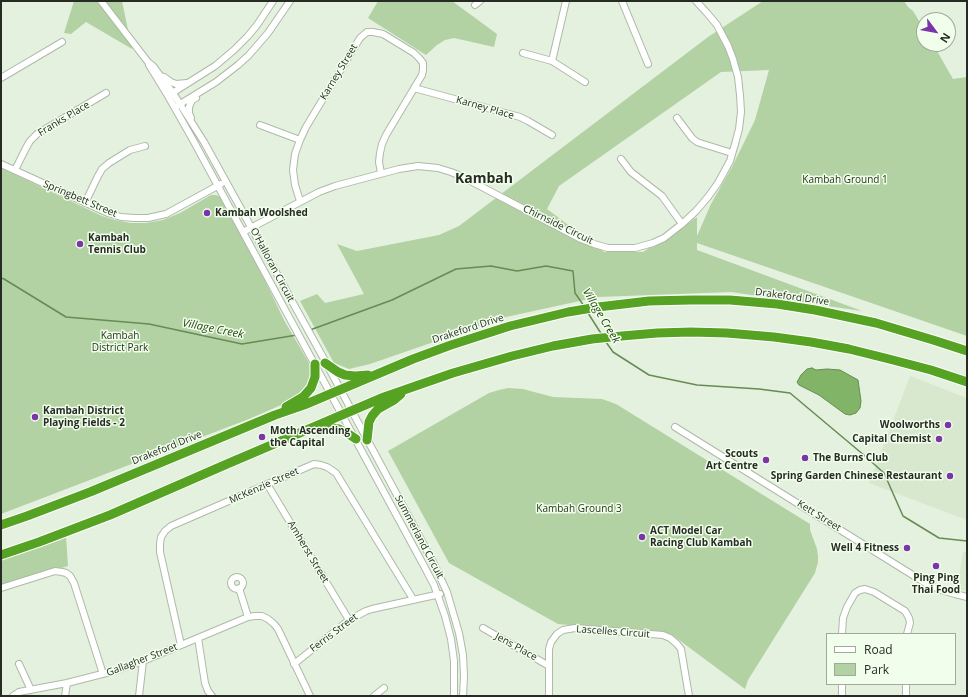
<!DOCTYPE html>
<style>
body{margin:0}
#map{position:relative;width:968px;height:697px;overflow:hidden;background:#e4f1df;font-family:"Open Sans",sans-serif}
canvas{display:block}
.frame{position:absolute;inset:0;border:2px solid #262b24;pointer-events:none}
.legend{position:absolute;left:826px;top:633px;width:130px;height:52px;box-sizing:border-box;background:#f2feec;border:1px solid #a0aa9c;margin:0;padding:5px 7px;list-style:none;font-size:12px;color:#262b24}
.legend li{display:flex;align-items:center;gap:8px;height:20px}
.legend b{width:20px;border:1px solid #a0aa9c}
.north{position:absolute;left:916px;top:12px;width:40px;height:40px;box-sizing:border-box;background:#f2feec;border:1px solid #a0aa9c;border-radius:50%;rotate:122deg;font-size:11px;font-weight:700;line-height:16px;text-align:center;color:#262b24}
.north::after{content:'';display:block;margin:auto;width:14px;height:18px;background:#7a35a8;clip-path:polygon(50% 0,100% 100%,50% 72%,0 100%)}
</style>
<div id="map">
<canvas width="968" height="697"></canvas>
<div class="frame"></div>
<ul class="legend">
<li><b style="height:5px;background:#fff"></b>Road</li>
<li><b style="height:11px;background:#b2d2a3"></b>Park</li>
</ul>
<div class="north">N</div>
</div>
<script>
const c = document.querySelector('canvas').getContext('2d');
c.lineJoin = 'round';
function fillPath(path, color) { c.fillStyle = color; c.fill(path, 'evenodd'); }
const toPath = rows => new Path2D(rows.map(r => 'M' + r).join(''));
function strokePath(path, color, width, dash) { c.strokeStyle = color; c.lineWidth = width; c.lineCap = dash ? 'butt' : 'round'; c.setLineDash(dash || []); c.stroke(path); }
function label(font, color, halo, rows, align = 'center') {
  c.font = font + ' "Open Sans",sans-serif'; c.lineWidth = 3; c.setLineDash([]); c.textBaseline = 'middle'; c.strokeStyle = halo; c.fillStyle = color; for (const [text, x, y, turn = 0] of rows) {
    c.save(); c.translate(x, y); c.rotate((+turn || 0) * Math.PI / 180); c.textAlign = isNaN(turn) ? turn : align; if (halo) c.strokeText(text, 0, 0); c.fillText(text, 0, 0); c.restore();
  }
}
fillPath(toPath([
 [910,376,967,398,967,520,869,483],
 [967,551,967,591,957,589,963,552]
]), '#d7e8cf');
fillPath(toPath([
 [74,1,122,1,132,49,86,22,71,34,64,33],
 [378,1,452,1,497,34,494,47,454,38,445,40,437,45,426,55,368,18],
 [763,1,904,1,908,7,913,11,924,29,924,44,933,44,953,79,967,77,967,336,697,243,697,250,862,311,731,292,598,297,506,317,370,364,349,369,334,363,300,301,317,294,325,303,364,294,337,244,357,251,439,235,459,226,708,37],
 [769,70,755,120,732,167,711,204,697,236,697,217,643,252,604,252,547,209,559,186,721,72],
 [1,168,102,216,115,220,130,223,146,223,163,220,180,213,211,195,216,195,220,197,256,262,284,320,309,363,312,372,307,390,288,402,249,419,1,514],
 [508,388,523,389,553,397,602,399,616,404,810,524,810,530,817,549,818,556,818,562,815,573,748,680,745,689,671,634,558,624,449,563,388,451,489,393,499,390],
 [66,536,68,566,1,587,1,560]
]), '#b2d2a3');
const water = toPath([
 [812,368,816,370,827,369,840,370,858,380,861,401,860,408,856,413,850,415,845,414,819,395,799,385,797,382,801,375,807,369,812,368]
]);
fillPath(water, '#81b467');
strokePath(water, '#668b53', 1);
strokePath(toPath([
 [1,278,4,279,66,317,149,324,242,344,297,335],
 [588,313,602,335],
 [310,330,392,300,456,269,491,266,517,271,546,266,573,271,575,293,584,306],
 [606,342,613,352,649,375,697,385,759,389,790,393,865,456,884,473,903,516,939,538,967,541]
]), '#668b53', 1.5);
const minor = toPath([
 [101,1,148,62,153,66,173,93,204,142,324,359,433,562,447,592,459,633,463,655,464,676,463,696],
 [622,1,648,64],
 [475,5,480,1],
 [523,53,552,61,585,82],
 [552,61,566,1],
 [149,65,168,96,193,140,424,566,434,585,445,616,451,639,454,661,454,696],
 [164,77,171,82,176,84,187,83],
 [1,78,62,42],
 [414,88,520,117,528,121,552,135],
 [169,95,215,66,234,50,248,36,257,25,273,1],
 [177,106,216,82,238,65,249,55,268,33,290,1],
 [191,118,189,113,189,107,192,100,196,98],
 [677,118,692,138,697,142,703,144,732,153],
 [260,125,300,140],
 [621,159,631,172,662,196,682,224],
 [1,164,108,213,121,217,135,218,148,218,166,214,221,184],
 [15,170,26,148,30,141,37,134,106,93],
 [300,201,295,185,293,170,295,154,300,140,306,127,360,38,367,32,373,32,383,34,414,53,419,58,423,63,423,70,422,75,386,135,382,144,380,153,379,162,381,173],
 [85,203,98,176,102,169,109,163,130,150,145,146],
 [243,232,319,192,335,186,399,169,418,166,438,168,451,172,463,177,581,239,594,244,608,248,635,248,653,243,664,238,682,224,696,211,708,197,718,183,730,161,735,144,739,129,741,112,740,95,738,77,733,59,728,46,717,25,707,13,696,1],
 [675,427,927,584,941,590,955,594,967,597],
 [267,484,349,620],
 '231 583a6 6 0 1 1 12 0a6 6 0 1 1-12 0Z',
 [1,588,55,571,62,572,66,573,70,576,74,583,103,674],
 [239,588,248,617],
 [483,628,549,666],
 [842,634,843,618,847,607,855,593,860,590,865,589,874,592,905,611,909,618,910,623,907,634],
 [198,638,205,683,208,691,212,696],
 [181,645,160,552,160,544,161,537,165,531,171,526,314,464,321,465,327,467,336,473,413,599],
 [19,664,31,690],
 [294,664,349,620,366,611,372,609,440,594],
 [13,696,19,692,67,683,114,671,143,661,248,617,255,616,262,616,268,619,274,624,278,629,310,696],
 [65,696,67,683],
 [139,696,143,661],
 [374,696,384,688],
 [549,696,549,649,551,642,557,634,563,630,575,628,663,635,670,638,677,644,681,649,689,696],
 [842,696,842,684],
 [906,696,906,684]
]);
const highway = toPath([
 [325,363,338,372,345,375,355,376,368,375],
 [286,407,303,397,311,388,315,377,315,364],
 [318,427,325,427,339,429,347,433,356,439],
 [367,440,369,422,372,416,378,409,394,400,401,394],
 [1,525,27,516,90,492,275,415,304,405,413,359,451,345,510,326,568,312,598,307,649,301,691,300,730,300,777,304,815,310,876,323,933,340,967,351],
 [1,555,39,542,110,515,227,464,384,397,453,373,512,356,553,346,592,339,622,336,657,333,691,332,727,333,774,337,811,342,849,349,889,359,931,370,967,382]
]);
strokePath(minor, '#aebaa8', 8);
strokePath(highway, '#fff', 11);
strokePath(minor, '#fff', 6);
strokePath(highway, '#56a222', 9);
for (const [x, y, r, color] of [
 [207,213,4,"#7a35a8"],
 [80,244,4,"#7a35a8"],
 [35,417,4,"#7a35a8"],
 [948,425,4,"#7a35a8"],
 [262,437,4,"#7a35a8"],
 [939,439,4,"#7a35a8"],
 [805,458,4,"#7a35a8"],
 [766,460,4,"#7a35a8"],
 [950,476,4,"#7a35a8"],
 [642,537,4,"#7a35a8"],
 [907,548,4,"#7a35a8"],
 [936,566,4,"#7a35a8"]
]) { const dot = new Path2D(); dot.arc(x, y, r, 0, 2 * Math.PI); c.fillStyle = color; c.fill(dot); strokePath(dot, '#f2feec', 1.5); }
label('10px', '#262b24', '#f2feec', [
 ["Karney Street",339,72,-59],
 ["Karney Place",485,108,16],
 ["Franks Place",64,119,-31],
 ["Springbett Street",80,199,23],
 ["Chirnside Circuit",558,225,26],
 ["O'Halloran Circuit",272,265,62],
 ["Drakeford Drive",792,297,8],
 ["Drakeford Drive",468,329,-18],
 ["Drakeford Drive",167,448,-22],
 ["McKenzie Street",264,486,-24],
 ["Kett Street",819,516,32],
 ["Summerland Circuit",419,537,62],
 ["Amherst Street",308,552,59],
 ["Lascelles Circuit",613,632,4],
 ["Ferris Street",334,633,-37],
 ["Jens Place",516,647,29],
 ["Gallagher Street",142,660,-21]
]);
label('10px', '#1c3010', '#f2feec', [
 ["Kambah Ground 1",845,180],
 ["Kambah",120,336],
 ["District Park",120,348],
 ["Kambah Ground 3",579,509]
]);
label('bold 10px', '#262b24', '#f2feec', [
 ["Kambah Woolshed",215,213],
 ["Kambah",88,238],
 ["Tennis Club",88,250],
 ["Kambah District",43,411],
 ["Playing Fields - 2",43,423],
 ["Woolworths",940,425,"right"],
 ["Moth Ascending",270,431],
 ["the Capital",270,443],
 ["Capital Chemist",931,439,"right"],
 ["Scouts",758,454,"right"],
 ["Art Centre",758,466,"right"],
 ["The Burns Club",813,458],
 ["Spring Garden Chinese Restaurant",942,476,"right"],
 ["ACT Model Car",650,531],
 ["Racing Club Kambah",650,543],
 ["Well 4 Fitness",899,548,"right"],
 ["Ping Ping",936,578,"center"],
 ["Thai Food",936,590,"center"]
], 'left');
label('italic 11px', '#1d3e07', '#f2feec', [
 ["Village Creek",601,316,59],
 ["Village Creek",213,329,11]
]);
label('bold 14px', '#262b24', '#f2feec', [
 ["Kambah",484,179]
]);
</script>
